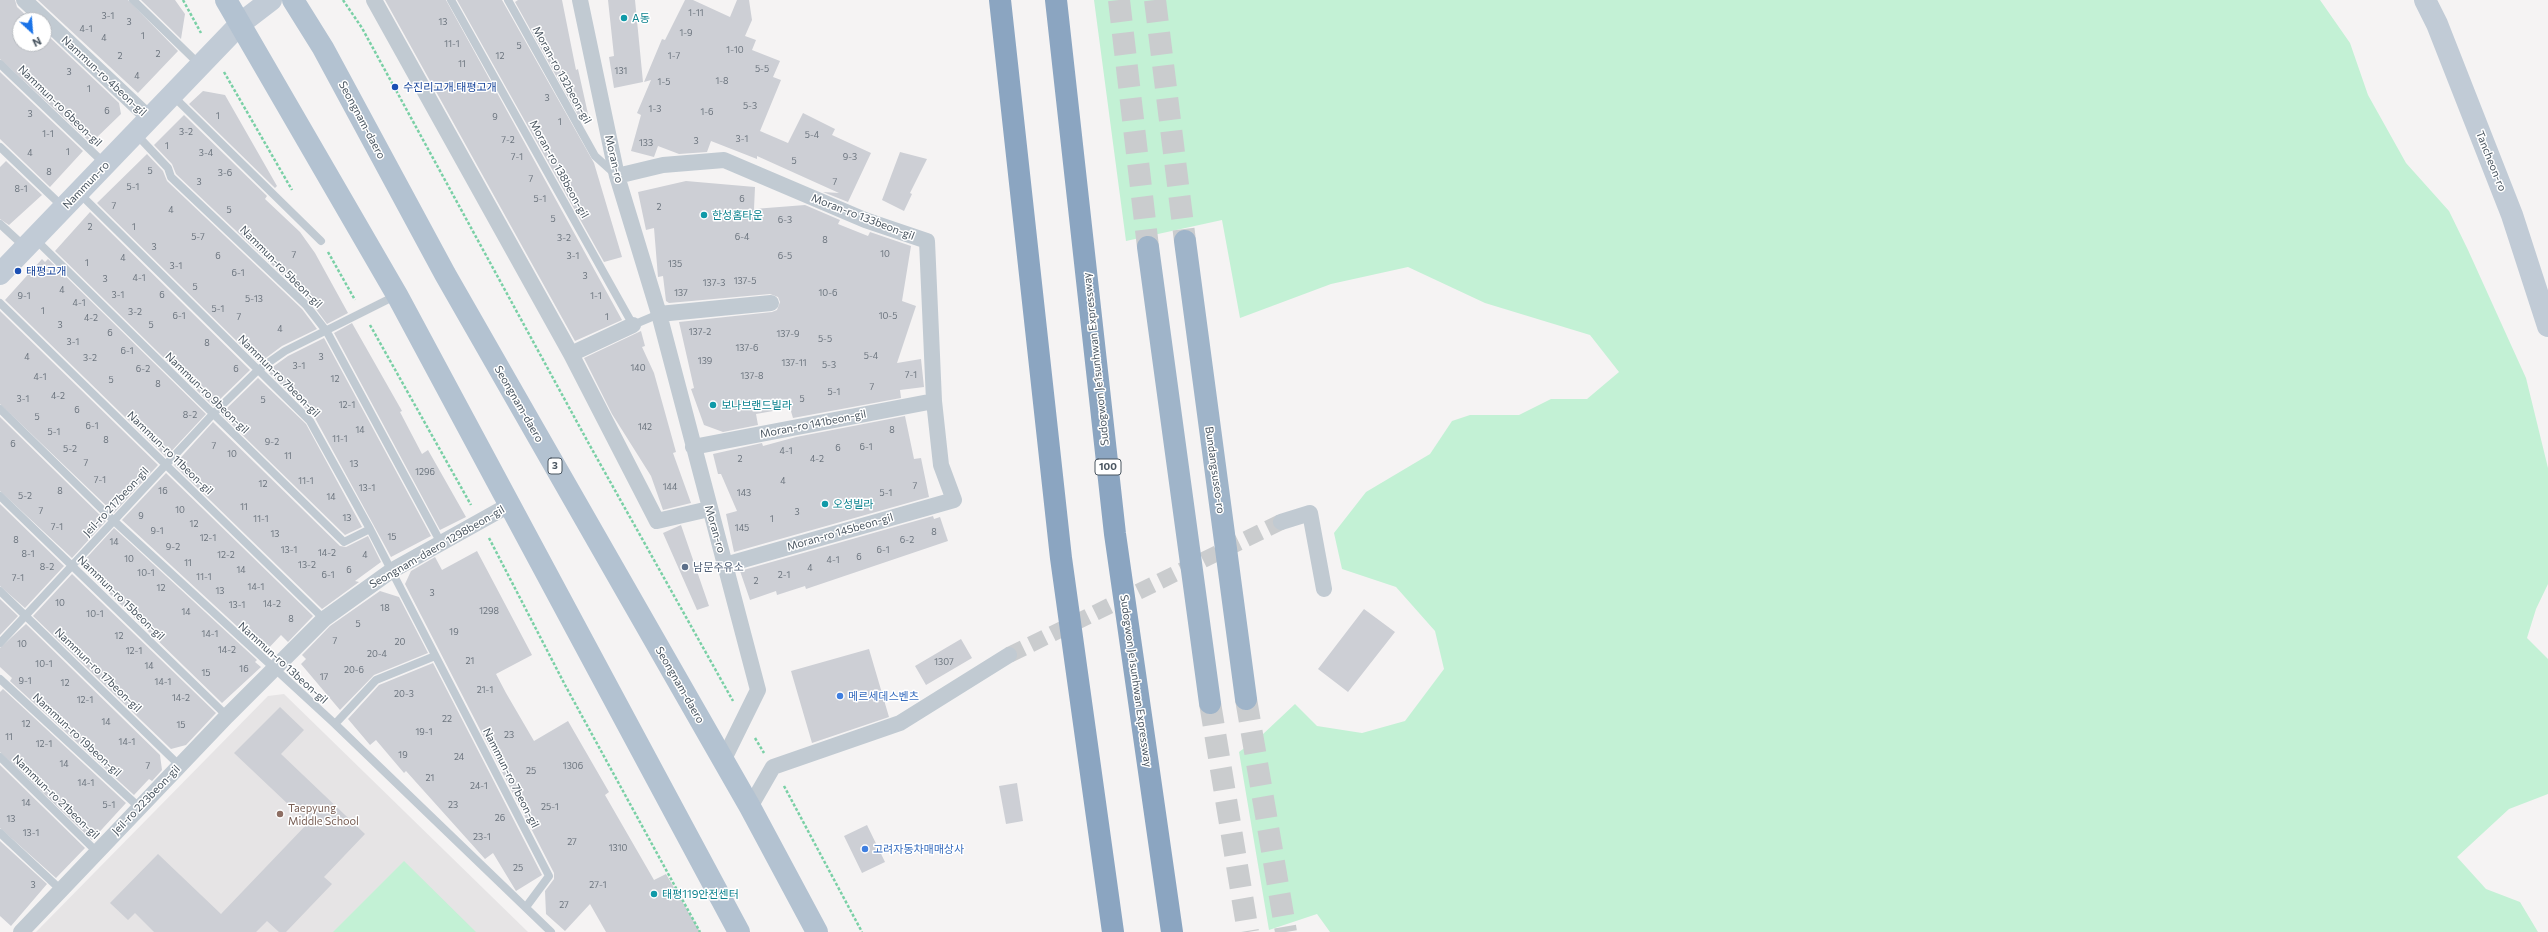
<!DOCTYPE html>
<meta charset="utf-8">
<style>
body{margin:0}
#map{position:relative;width:2548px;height:932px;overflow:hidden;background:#f5f3f3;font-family:Commissioner,sans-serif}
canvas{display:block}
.north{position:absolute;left:12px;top:12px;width:40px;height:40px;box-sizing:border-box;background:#fff;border:1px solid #b7bbc0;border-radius:50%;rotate:154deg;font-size:11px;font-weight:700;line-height:16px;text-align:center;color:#4a5661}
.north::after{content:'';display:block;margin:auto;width:14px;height:18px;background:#1a73e8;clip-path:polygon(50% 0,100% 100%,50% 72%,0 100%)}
</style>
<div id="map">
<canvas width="2548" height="932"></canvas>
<div class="north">N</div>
</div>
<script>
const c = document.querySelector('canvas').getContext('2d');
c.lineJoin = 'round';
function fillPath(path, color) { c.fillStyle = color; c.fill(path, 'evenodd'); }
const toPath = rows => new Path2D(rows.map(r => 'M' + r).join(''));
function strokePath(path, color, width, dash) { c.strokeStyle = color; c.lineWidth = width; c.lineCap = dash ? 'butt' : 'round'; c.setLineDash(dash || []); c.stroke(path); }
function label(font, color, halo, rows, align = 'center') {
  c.font = font + ' Commissioner,"Noto Sans KR",sans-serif'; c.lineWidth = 3; c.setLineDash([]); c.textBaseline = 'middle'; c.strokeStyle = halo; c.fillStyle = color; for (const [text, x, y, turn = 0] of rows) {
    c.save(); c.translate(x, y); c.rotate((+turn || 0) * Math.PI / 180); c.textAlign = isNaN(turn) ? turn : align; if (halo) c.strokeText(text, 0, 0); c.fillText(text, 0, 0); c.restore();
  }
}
fillPath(toPath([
 [284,694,528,932,36,932,268,696]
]), '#e6e4e5');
fillPath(toPath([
 [1094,0,2320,0,2350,43,2368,95,2406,163,2449,211,2468,250,2526,378,2548,468,2548,584,2536,609,2527,638,2548,659,2548,794,2509,809,2457,857,2486,889,2520,902,2538,932,1330,932,1317,914,1269,930,1239,752,1262,735,1295,704,1317,726,1362,733,1405,721,1444,669,1435,631,1396,587,1342,569,1334,533,1366,492,1430,454,1452,421,1470,415,1519,415,1551,399,1587,399,1619,372,1590,335,1485,303,1408,267,1331,284,1240,318,1222,220,1126,241],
 [404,861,476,932,333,932]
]), '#c3f1d5');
fillPath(toPath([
 [0,0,15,0,17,7,31,20,20,20,20,44,44,44,44,32,119,103,121,114,91,143,0,59],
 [38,0,128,0,178,51,138,93],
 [141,0,175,0,185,14,181,39],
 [385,0,446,0,622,320,575,341],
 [457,0,502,0,594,163,622,257,604,262],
 [518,0,562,0,576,70,578,69,588,114,580,119,515,2],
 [608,0,635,0,643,82,614,88,609,57,614,56],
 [685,0,693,0,730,17,737,0,749,0,752,20,745,36,756,40,752,50,780,61,773,77,781,80,760,131,788,143,803,113,835,129,832,135,871,153,848,202,823,192,839,193,757,156,757,159,711,141,707,152,679,154,658,146,654,157,631,151,641,115,637,113,651,80,644,82,662,39,665,40],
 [0,72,83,151,50,187,0,139],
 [203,91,225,95,277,186,275,188,189,104],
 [184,115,267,196,265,199,300,232,315,253,348,313,327,324,310,301,176,174,172,164,154,145],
 [900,152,927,159,910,193,912,194,904,211,882,200],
 [147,154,163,171,167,181,302,309,317,329,282,346,259,363,97,203],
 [6,161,42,195,9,225,0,219,0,167],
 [686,181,755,187,754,209,805,205,840,220,838,224,868,236,870,232,911,246,902,301,916,306,897,363,921,359,924,387,900,390,901,398,793,418,790,408,756,414,758,425,723,432,704,425,691,389,694,388,679,322,772,312,777,310,780,302,778,297,770,294,669,303,666,301,663,276,658,277,654,228,646,230,638,192],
 [90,212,250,370,213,406,55,251],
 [42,259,45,262,48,259,206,414,166,457,5,300],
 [0,311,158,465,114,513,0,404],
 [352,323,402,411,400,412,422,454,428,450,466,517,440,530,334,333],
 [641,331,645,346,642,347,654,373,676,452,673,453,691,503,663,510,651,476,612,414,584,358],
 [324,338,431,536,391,557,315,418,267,371,288,356],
 [258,378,306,424,362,527,345,535,221,414],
 [905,416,914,459,921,458,929,497,734,552,726,514,737,511,721,474,718,474,713,454,762,443,763,446,796,437],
 [0,417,106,521,72,558,0,491],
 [213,422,340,546,346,547,368,536,381,562,355,581,359,582,322,609,174,465],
 [166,473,313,616,288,642,281,635,265,652,122,520],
 [0,504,64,566,25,608,0,586],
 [933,516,934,519,940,517,948,541,806,589,805,586,777,595,776,591,750,600,740,571],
 [681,525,709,606,697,610,663,533],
 [114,528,257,660,255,662,261,667,222,703,80,565],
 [477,551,532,655,496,674,506,693,534,741,568,721,609,792,605,795,654,880,666,874,700,932,606,932,590,904,565,931,546,914,545,891,554,879,554,873,405,584,411,571,435,557,442,570],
 [72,574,216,713,186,745,171,749,33,616],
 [380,591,399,597,428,653,374,675,340,710,301,664,306,659,302,655,330,626],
 [0,599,18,616,0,635],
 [1364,609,1395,632,1348,692,1318,669],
 [26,624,160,755,162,770,152,781,149,779,134,795,10,681,12,678,0,667,0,648],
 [961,639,972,658,926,685,915,666],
 [869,649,889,717,812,743,791,671],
 [433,663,542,875,516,891,493,853,485,859,406,771,404,773,376,740,370,745,348,719,379,685],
 [3,689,126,803,92,840,0,752,0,692],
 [280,707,304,730,281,754,365,834,324,877,332,884,286,932,279,932,267,921,256,932,154,932,135,913,128,920,110,903,158,854,221,914,308,823,234,753],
 [0,765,85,848,56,878,0,828],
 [1017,783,1023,821,1006,824,999,786],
 [867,825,885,862,862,873,844,836],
 [0,841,47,884,11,926,0,916]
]), '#cdcfd5');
strokePath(toPath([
 [1009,655,1281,522]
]), '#caccce', 16, [16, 8]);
strokePath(toPath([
 [1119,0,1148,247],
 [1155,0,1185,241],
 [1246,699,1286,932],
 [1210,703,1248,932]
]), '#caccce', 22, [22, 11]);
strokePath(toPath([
 [183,0,201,33],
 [343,0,362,28,589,444,733,701],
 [224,72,292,190],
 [328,252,355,300],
 [370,325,471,505],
 [489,538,565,685,700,932],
 [755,738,764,753],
 [784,786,862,932]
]), '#7ad0a6', 2.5, [3, 2]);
strokePath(toPath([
 [133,0,200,65],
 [451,0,633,325,659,314],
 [508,0,595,156,615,174],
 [0,64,105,164],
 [172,95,321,241],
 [136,134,168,168,171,177,306,305,327,332,441,543],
 [0,147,63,207],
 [79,193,310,421,370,529,549,876,526,907],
 [0,224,25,247],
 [35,239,344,542,370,529],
 [0,303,324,619],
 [0,409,113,520,335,724,551,932],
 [0,496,227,716],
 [0,591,180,766],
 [0,643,213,414,258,370,285,351,397,295],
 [0,679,140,808],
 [335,724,376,680,435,656],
 [0,757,97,852],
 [0,833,61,890]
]), '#c1cad2', 8);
strokePath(toPath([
 [24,0,149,118],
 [374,0,571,354,657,521,709,509],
 [580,0,617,176,659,314,758,690,723,761],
 [617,176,663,165,724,160,865,220,927,241,934,401,941,465,954,500,725,565],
 [659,314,771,303],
 [571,354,633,325],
 [693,447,934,401],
 [1281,522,1310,513,1324,589],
 [750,807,773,767,900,723,1009,655],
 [21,932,227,716,324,619,391,571,511,504]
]), '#c1cad2', 16);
strokePath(toPath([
 [2425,0,2437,24,2512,215,2548,326],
 [0,274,241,23,271,0]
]), '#c1cbd6', 22);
strokePath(toPath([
 [226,0,397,295,739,932],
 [293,0,323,48,445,274,750,807,817,932]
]), '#b3c2d1', 22);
strokePath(toPath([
 [1185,241,1246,699],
 [1148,247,1210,703]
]), '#9fb4c9', 22);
strokePath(toPath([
 [1000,0,1061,558,1113,932],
 [1056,0,1115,534,1172,932]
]), '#8ba5c1', 22);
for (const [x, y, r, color] of [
 [624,18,4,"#0f9aa8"],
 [395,87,4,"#1a4fb4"],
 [704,215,4,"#0f9aa8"],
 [18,271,4,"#1a4fb4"],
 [713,405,4,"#0f9aa8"],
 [825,504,4,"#0f9aa8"],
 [685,567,4,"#5c6f8a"],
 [840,696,4,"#3f7fe0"],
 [280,814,4,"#8d6e63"],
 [865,849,4,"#3f7fe0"],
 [654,894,4,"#0f9aa8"]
]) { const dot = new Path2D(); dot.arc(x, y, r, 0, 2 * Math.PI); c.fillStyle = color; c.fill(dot); strokePath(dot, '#fff', 1.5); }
label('9px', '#6b747e', null, [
 ["1-11",696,13],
 ["3-1",108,16],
 ["3",129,22],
 ["13",443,22],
 ["4-1",86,29],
 ["1-9",686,33],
 ["1",143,36],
 ["4",104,38],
 ["11-1",452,44],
 ["5",519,46],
 ["1-10",735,50],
 ["2",158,54],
 ["2",120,56],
 ["12",500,56],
 ["1-7",674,56],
 ["11",462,64],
 ["5-5",762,69],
 ["131",621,71],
 ["3",69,72],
 ["4",137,76],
 ["1-8",722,81],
 ["1-5",664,82],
 ["1",89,89],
 ["3",547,98],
 ["5-3",750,106],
 ["1-3",655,109],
 ["6",107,111],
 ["1-6",707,112],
 ["3",30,114],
 ["1",218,116],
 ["9",495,117],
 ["1",560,122],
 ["3-2",186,132],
 ["1-1",48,134],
 ["5-4",812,135],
 ["3-1",742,139],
 ["7-2",508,140],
 ["3",696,141],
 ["133",646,143],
 ["1",167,146],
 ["1",68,152],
 ["4",30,153],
 ["3-4",206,153],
 ["7-1",517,157],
 ["9-3",850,157],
 ["5",794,161],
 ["5",150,171],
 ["8",49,172],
 ["3-6",225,173],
 ["7",531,179],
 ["3",199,182],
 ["7",835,182],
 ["5-1",133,187],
 ["8-1",21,189],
 ["5-1",540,199],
 ["6",742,199],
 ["7",114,206],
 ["2",659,207],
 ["4",171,210],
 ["5",229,210],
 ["5",553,219],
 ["6-3",785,220],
 ["2",90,227],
 ["1",134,227],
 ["5-7",198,237],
 ["6-4",742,237],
 ["3-2",564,238],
 ["8",825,240],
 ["3",154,247],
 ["10",885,254],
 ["7",294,255],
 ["6",218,256],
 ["3-1",573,256],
 ["6-5",785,256],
 ["4",123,258],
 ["1",87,263],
 ["135",675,264],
 ["3-1",176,266],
 ["6-1",238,273],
 ["3",585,276],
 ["4-1",139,278],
 ["3",105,279],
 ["137-5",745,281],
 ["137-3",714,283],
 ["5",195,287],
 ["4",62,290],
 ["137",681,293],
 ["10-6",828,293],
 ["3-1",118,295],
 ["6",162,295],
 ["9-1",24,296],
 ["1-1",596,296],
 ["5-13",254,299],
 ["4-1",79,303],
 ["5-1",218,309],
 ["1",43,311],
 ["3-2",135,312],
 ["6-1",179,316],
 ["10-5",888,316],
 ["7",239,317],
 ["1",607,317],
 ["4-2",91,318],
 ["3",60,325],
 ["5",151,325],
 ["4",280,329],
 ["137-2",700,332],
 ["6",110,333],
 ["137-9",788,334],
 ["5-5",825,339],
 ["3-1",73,342],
 ["8",207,343],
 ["137-6",747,348],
 ["6-1",127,351],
 ["5-4",871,356],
 ["4",27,357],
 ["3",321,357],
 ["3-2",90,358],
 ["139",705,361],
 ["137-11",794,363],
 ["5-3",829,365],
 ["3-1",299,366],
 ["140",638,368],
 ["6-2",143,369],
 ["6",236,369],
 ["7-1",911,375],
 ["137-8",752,376],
 ["4-1",40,377],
 ["12",335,379],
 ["5",111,380],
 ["8",158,384],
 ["7",872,387],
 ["5-1",834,392],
 ["4-2",58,396],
 ["3-1",23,399],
 ["5",802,399],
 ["5",263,400],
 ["12-1",347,405],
 ["6",77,410],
 ["8-2",190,415],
 ["5",37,417],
 ["6-1",92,426],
 ["142",645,427],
 ["14",360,430],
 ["8",892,430],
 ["5-1",54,432],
 ["11-1",340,439],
 ["8",106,440],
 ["9-2",272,442],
 ["6",13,444],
 ["7",214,446],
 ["6-1",866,447],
 ["6",838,448],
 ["5-2",70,449],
 ["4-1",786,451],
 ["10",232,454],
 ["11",288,456],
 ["2",740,459],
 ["4-2",817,459],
 ["7",86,463],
 ["13",354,464],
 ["1296",425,472],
 ["7-1",100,480],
 ["11-1",306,481],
 ["4",783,481],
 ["12",263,484],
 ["7",915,486],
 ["144",670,487],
 ["13-1",367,488],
 ["8",60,491],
 ["16",163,491],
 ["143",744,493],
 ["5-1",886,493],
 ["5-2",25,496],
 ["14",331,497],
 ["11",244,507],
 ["10",180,510],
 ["7",41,511],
 ["3",797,512],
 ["9",141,516],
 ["13",347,518],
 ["11-1",261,519],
 ["1",772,519],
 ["12",194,524],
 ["7-1",57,527],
 ["145",742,528],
 ["9-1",157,531],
 ["8",934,532],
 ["13",275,534],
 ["15",392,537],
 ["12-1",208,538],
 ["8",16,540],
 ["6-2",907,540],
 ["14",114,542],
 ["9-2",173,547],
 ["13-1",289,550],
 ["6-1",883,550],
 ["14-2",327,553],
 ["8-1",28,554],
 ["12-2",226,555],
 ["4",365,555],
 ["6",859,557],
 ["10",129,559],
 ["4-1",833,560],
 ["11",188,563],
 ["13-2",307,565],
 ["8-2",47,567],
 ["4",810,568],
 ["14",241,570],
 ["6",349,570],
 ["10-1",146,573],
 ["6-1",328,575],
 ["2-1",784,575],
 ["11-1",204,577],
 ["7-1",18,578],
 ["2",756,581],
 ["14-1",256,587],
 ["12",161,588],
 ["13",220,591],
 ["3",432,593],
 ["10",60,603],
 ["14-2",272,604],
 ["13-1",237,605],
 ["18",385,608],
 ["1298",489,611],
 ["14",186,612],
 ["10-1",95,614],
 ["8",291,619],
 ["5",358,624],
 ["19",454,632],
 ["14-1",210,634],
 ["12",119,636],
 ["7",335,641],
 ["20",400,642],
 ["10",22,644],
 ["14-2",227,650],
 ["12-1",134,651],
 ["20-4",377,654],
 ["21",470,661],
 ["1307",944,662],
 ["10-1",44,664],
 ["14",149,666],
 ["16",244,669],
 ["20-6",354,670],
 ["15",206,673],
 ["17",324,677],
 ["9-1",25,681],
 ["14-1",163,682],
 ["12",65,683],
 ["21-1",485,690],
 ["20-3",404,694],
 ["14-2",181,698],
 ["12-1",85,700],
 ["22",447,719],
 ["14",106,722],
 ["12",26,724],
 ["15",181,725],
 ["19-1",424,732],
 ["23",509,735],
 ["11",9,737],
 ["14-1",127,742],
 ["12-1",44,744],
 ["19",403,755],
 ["24",459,757],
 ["14",64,764],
 ["7",148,766],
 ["1306",573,766],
 ["25",531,771],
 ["21",430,778],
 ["14-1",86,783],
 ["24-1",479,786],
 ["14",26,803],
 ["5-1",109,805],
 ["23",453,805],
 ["25-1",550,807],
 ["26",500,818],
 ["13",11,819],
 ["13-1",31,833],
 ["23-1",482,837],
 ["27",572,842],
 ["1310",618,848],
 ["25",518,868],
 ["3",33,885],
 ["27-1",598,885],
 ["27",564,905]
]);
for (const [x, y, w] of [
 [555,466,14],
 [1108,467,26]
]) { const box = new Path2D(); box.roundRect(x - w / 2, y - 8, w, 16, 3); c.fillStyle = '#fff'; c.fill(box); strokePath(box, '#4a5661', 1); }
label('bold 10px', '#4a5661', null, [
 ["3",555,466],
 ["100",1108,467]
]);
label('11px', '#0d838f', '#fff', [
 ["A동",632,18],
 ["한성홈타운",712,215],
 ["보나브랜드빌라",721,405],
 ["오성빌라",833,504],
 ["태평119안전센터",662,894]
], 'left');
label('11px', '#4a5661', '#fff', [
 ["Moran-ro 132beon-gil",562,75,61],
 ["Nammun-ro 4beon-gil",104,76,43],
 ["Nammun-ro 6beon-gil",60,106,44],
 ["Seongnam-daero",362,120,62],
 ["Moran-ro",614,159,77],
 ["Tancheon-ro",2491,161,68],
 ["Moran-ro 138beon-gil",559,169,61],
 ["Nammun-ro",86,185,-46],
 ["Moran-ro 133beon-gil",863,217,21],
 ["Nammun-ro 5beon-gil",281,267,45],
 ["Sudogwon Je1sunhwan Expressway",1096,359,-96],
 ["Nammun-ro 7beon-gil",279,376,45],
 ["Nammun-ro 9beon-gil",207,393,44],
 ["Seongnam-daero",519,404,60],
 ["Moran-ro 141beon-gil",813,424,-11],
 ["Nammun-ro 11beon-gil",170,453,44],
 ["Bundangsuseo-ro",1215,470,82],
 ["Jeil-ro 217beon-gil",116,502,-47],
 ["Moran-ro",715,529,74],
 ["Moran-ro 145beon-gil",840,532,-16],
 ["Seongnam-daero 1298beon-gil",437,547,-30],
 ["Nammun-ro 15beon-gil",121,598,44],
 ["Nammun-ro 13beon-gil",283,663,42],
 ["Nammun-ro 17beon-gil",98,670,44],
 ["Sudogwon Je1sunhwan Expressway",1136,681,82],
 ["Seongnam-daero",680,685,60],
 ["Nammun-ro 19beon-gil",77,735,43],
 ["Nammun-ro 7beon-gil",511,778,63],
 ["Nammun-ro 21beon-gil",56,797,44],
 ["Jeil-ro 223beon-gil",146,800,-46]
]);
label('11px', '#164399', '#fff', [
 ["수진리고개.태평고개",403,87],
 ["태평고개",26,271]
], 'left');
label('11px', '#4e5e75', '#fff', [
 ["남문주유소",693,567]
], 'left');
label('11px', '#366cbe', '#fff', [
 ["메르세데스벤츠",848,696],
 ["고려자동차매매상사",873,849]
], 'left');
label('11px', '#785e54', '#fff', [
 ["Taepyung",288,808],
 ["Middle School",288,821]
], 'left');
</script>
